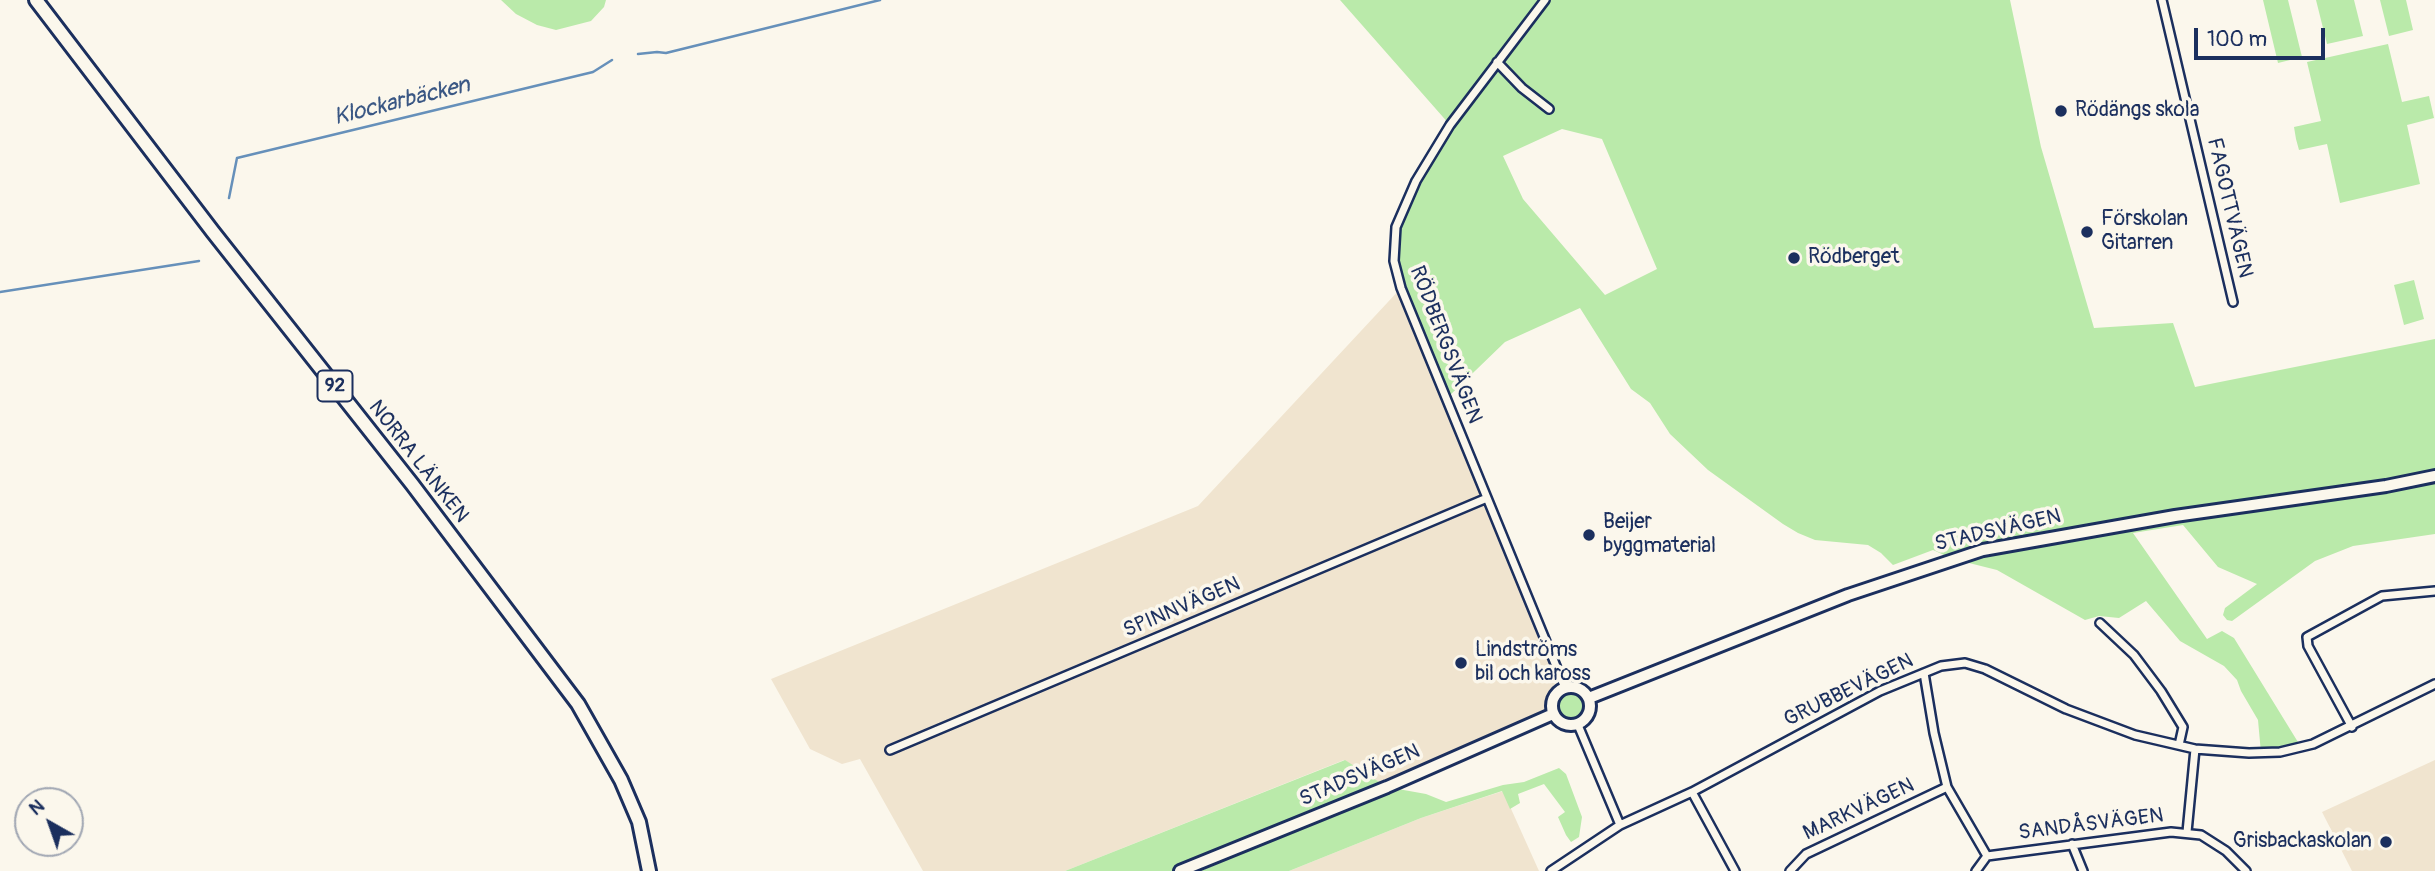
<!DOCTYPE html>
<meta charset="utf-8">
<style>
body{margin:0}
#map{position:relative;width:2435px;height:871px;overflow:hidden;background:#fbf7ec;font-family:Pangolin,sans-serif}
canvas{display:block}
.north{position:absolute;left:14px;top:787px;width:70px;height:70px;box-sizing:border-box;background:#fbf7ec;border:2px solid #a1a7b3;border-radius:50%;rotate:320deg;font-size:19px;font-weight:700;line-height:28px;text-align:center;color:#1b2f5e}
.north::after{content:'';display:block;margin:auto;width:24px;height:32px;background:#1b2f5e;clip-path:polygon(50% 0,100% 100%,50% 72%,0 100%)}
.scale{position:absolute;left:2194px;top:28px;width:131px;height:32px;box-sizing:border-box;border:4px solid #1b2f5e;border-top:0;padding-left:9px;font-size:21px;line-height:24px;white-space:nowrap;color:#1b2f5e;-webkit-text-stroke:5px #fbf7ec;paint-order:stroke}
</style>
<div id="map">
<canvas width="2435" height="871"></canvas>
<div class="north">N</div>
<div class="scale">100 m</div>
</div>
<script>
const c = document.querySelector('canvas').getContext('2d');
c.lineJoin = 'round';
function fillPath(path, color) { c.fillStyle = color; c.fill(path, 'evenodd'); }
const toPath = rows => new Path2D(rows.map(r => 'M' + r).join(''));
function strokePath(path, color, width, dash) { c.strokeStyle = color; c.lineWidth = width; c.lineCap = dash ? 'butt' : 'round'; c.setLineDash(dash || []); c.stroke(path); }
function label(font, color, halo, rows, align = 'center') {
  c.font = font + ' Pangolin,sans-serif'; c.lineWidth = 7; c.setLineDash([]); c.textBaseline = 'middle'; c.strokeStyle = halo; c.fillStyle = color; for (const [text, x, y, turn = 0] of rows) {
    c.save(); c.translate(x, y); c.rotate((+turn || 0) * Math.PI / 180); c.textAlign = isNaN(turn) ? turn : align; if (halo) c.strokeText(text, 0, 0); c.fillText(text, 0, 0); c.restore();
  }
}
fillPath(toPath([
 [1401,288,1565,688,1553,699,1553,714,1387,787,1344,760,1065,871,923,871,860,759,842,764,810,749,771,679,1198,506],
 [2435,760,2435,871,2352,871,2322,812],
 [1503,791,1539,871,1289,871,1421,818]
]), '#f0e4cf');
fillPath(toPath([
 [501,0,606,0,604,7,591,21,556,30,537,25,516,14],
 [1340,0,2010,0,2041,147,2094,328,2173,323,2195,387,2435,339,2435,534,2353,546,2315,561,2232,621,2227,620,2223,615,2225,608,2257,584,2218,567,2183,525,2133,533,2207,639,2222,631,2234,638,2301,747,2261,753,2258,720,2241,691,2237,680,2224,666,2180,641,2146,601,2119,618,2099,616,2085,620,1997,570,1953,559,1933,550,1893,565,1881,553,1868,545,1815,540,1798,533,1783,524,1708,470,1670,434,1650,403,1631,389,1580,308,1505,342,1447,398,1394,261,1396,226,1450,125],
 [1562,129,1602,139,1657,269,1605,295,1523,199,1503,156],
 [2263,0,2288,0,2302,57,2278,63],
 [2316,0,2354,0,2363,36,2327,44],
 [2380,0,2406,0,2413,30,2389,36],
 [2388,44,2402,102,2429,96,2434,118,2407,125,2420,184,2340,203,2327,144,2299,150,2296,139,2294,127,2321,121,2307,62],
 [2414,280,2424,319,2404,325,2394,285],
 '1555 707a16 16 0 1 1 32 0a16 16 0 1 1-32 0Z',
 [1345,760,1387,787,1426,794,1446,802,1503,785,1524,782,1559,768,1566,774,1582,817,1579,837,1571,842,1566,835,1558,817,1565,812,1544,784,1518,794,1520,803,1510,809,1502,791,1421,818,1289,871,1201,871,1362,799,1180,871,1065,871]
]), '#baeaaa');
strokePath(toPath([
 [638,54,657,52,666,53,880,0],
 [229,198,237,158,593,72,612,60],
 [0,292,199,261]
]), '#6690ba', 2.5);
const minor = toPath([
 [1545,0,1450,125,1416,181,1396,227,1394,261,1401,288,1565,688],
 [2162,0,2233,302],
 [1497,62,1522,88,1549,109],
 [2100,623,2134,655,2161,691,2183,727,2179,745],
 [1924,673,1934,733,1947,787,1987,856],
 [1578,725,1620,825],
 [2352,727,2308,646,2307,637,2382,596,2435,591],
 [890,750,1487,498],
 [1692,792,1735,871],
 [2187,832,2195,749],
 [2072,844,2083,871],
 [1551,871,1620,825,1692,792,1880,691,1941,666,1965,663,1985,669,2066,709,2135,735,2195,749,2249,753,2280,752,2313,744,2435,684],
 [1790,871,1806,854,1947,787],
 [1976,871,1987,856,2171,832,2201,835,2226,851,2246,871]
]);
const secondary = toPath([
 '1552 706a19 19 0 1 1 38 0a19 19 0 1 1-38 0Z',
 [1589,698,1848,595,1983,550,2175,516,2386,486,2435,476],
 [1180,871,1387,787,1553,714]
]);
const trunk = toPath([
 [36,0,213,232,412,484,578,704,621,780,639,822,649,871]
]);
strokePath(minor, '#1b2f5e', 12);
strokePath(secondary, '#1b2f5e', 16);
strokePath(trunk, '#1b2f5e', 18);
strokePath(minor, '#fbf7ec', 7);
strokePath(secondary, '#fbf7ec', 10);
strokePath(trunk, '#fbf7ec', 12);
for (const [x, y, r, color] of [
 [2061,111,7,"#1b2f5e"],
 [2087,232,7,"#1b2f5e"],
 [1794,258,7,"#1b2f5e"],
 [1589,535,7,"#1b2f5e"],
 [1461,663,7,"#1b2f5e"],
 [2386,842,7,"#1b2f5e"]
]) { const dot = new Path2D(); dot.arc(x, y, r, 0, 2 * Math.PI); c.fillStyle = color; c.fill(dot); strokePath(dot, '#fbf7ec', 2.5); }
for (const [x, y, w] of [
 [335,386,35]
]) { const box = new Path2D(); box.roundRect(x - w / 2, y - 15.5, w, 31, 5); c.fillStyle = '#fbf7ec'; c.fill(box); strokePath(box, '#1b2f5e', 2); }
label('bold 19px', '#1b2f5e', null, [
 ["92",335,386]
]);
label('21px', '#1b2f5e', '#fbf7ec', [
 ["Rödängs skola",2075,111],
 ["Förskolan",2101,220],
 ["Gitarren",2101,244],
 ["Rödberget",1808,258],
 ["Beijer",1603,523],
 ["byggmaterial",1603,547],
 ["Lindströms",1475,651],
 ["bil och kaross",1475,675],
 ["Grisbackaskolan",2372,842,"right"]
], 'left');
label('21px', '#1b2f5e', '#fbf7ec', [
 ["FAGOTTVÄGEN",2229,208,77],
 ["RÖDBERGSVÄGEN",1445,345,69],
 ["NORRA LÄNKEN",418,462,52],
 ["STADSVÄGEN",1998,531,-13],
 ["SPINNVÄGEN",1182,608,-23],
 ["GRUBBEVÄGEN",1849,691,-26],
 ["STADSVÄGEN",1360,776,-23],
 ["MARKVÄGEN",1859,810,-25],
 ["SANDÅSVÄGEN",2091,825,-7]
]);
label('italic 23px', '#3a5784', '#fbf7ec', [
 ["Klockarbäcken",402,102,-14]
]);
</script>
